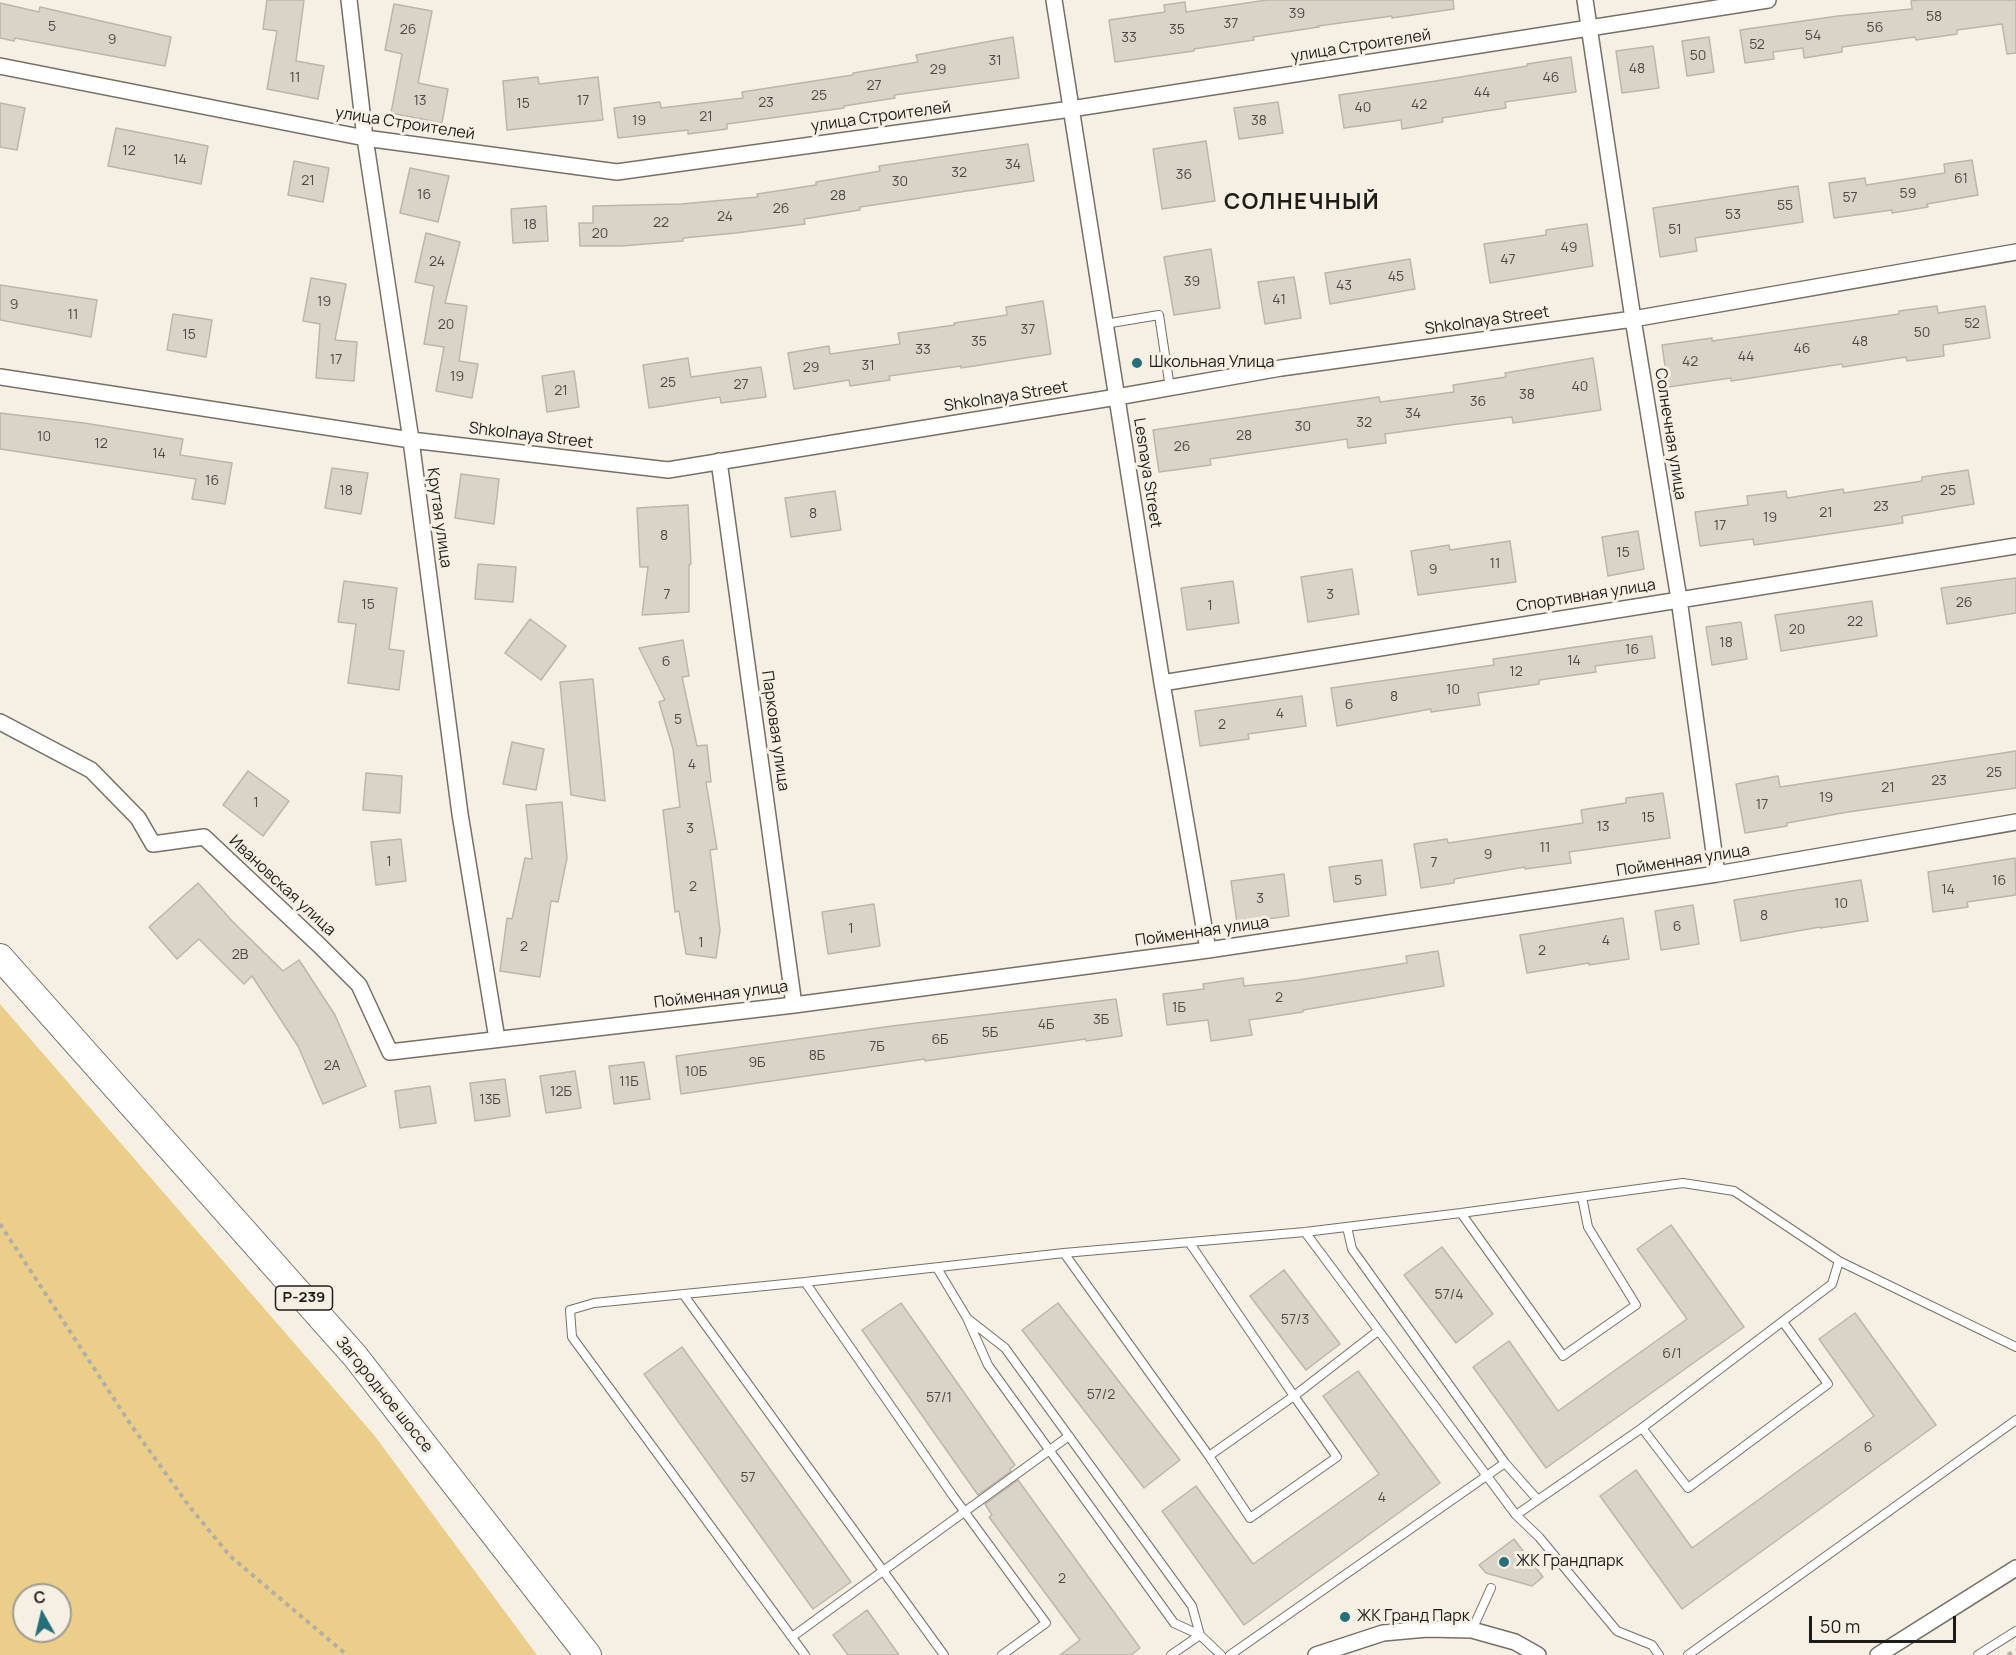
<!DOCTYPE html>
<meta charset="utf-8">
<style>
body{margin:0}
#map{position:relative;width:2016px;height:1655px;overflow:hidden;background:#f5f0e3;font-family:Manrope,sans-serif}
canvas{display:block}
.north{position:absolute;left:12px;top:1583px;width:60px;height:60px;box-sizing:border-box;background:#f5f0e3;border:2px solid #9f9b92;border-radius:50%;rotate:352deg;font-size:16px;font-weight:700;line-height:24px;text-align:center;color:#1e1c18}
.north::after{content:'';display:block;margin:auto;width:21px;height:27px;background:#266e7a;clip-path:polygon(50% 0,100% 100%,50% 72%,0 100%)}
.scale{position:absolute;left:1809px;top:1616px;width:147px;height:27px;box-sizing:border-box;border:3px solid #1e1c18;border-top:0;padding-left:8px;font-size:18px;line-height:21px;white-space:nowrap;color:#1e1c18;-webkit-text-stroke:4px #f5f0e3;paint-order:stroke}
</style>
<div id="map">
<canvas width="2016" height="1655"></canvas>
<div class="north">С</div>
<div class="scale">50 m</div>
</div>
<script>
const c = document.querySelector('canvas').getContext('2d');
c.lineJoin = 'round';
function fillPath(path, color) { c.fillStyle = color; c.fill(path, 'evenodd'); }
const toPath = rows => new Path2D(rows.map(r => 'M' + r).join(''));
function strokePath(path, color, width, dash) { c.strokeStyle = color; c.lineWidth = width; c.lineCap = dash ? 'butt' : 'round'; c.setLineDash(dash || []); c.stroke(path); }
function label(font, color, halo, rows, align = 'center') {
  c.font = font + ' Manrope,sans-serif'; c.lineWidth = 6; c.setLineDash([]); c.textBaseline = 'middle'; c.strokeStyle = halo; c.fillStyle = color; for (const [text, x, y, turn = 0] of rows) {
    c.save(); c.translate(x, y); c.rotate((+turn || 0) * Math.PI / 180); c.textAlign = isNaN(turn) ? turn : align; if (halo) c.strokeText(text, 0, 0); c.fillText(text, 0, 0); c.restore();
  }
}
fillPath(toPath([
 [0,1004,374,1435,537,1655,0,1655],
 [24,1595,60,1595,60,1631,24,1631]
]), '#ebce89');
const building = toPath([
 [267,0,304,0,296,61,324,66,318,99,267,89,277,31,263,29,267,0],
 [1267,0,1453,0,1454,9,1392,18,1392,16,1318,26,1319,27,1253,37,1254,40,1194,49,1194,51,1115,62,1109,20,1165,12,1164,5,1185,2,1186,12,1267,0],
 [1919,0,2016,0,2016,53,2007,54,2002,24,1957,30,1957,34,1916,40,1915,37,1842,47,1842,52,1804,58,1803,48,1773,52,1774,59,1745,63,1740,30,1838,16,1912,9,1911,1,1919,0],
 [0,3,39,12,40,7,171,37,165,66,15,38,14,41,0,38,0,3],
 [394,4,432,11,418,83,448,89,442,123,391,113,402,54,385,50,394,4],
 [1013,37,1019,78,894,95,895,98,844,106,844,108,727,124,727,129,688,134,688,130,618,138,614,108,660,102,661,108,743,98,742,92,853,75,853,73,918,62,916,55,1013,37],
 [1709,37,1714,72,1687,76,1682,41,1709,37],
 [1653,46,1659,88,1622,93,1616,51,1653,46],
 [1571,57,1576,92,1505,102,1506,108,1442,118,1443,122,1402,129,1401,120,1344,128,1339,95,1436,81,1527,66,1527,64,1571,57],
 [538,77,539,84,598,77,603,120,507,130,503,81,538,77],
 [1278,102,1283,133,1239,139,1234,108,1278,102],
 [0,103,25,108,17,150,0,147,0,103],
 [116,128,208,146,201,184,108,166,116,128],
 [1206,141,1215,201,1162,209,1153,149,1206,141],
 [1028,144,1034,181,860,207,860,210,804,219,805,224,736,233,683,238,683,241,621,246,580,246,579,223,593,223,593,206,681,204,758,197,757,194,816,185,816,182,880,171,879,166,1028,144],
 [1972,160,1978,195,1927,204,1928,207,1892,213,1892,210,1834,218,1829,183,1865,178,1866,185,1945,173,1944,164,1972,160],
 [294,161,329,168,323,202,288,195,294,161],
 [410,168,449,176,438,222,400,213,410,168],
 [1798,186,1803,222,1695,238,1697,251,1660,257,1653,208,1798,186],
 [546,206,548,241,513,243,511,209,546,206],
 [1587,224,1593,266,1490,283,1484,244,1546,235,1546,230,1587,224],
 [426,233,460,242,445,303,467,306,459,361,478,364,472,398,436,391,444,347,424,344,434,286,415,282,426,233],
 [1211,249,1220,308,1174,315,1164,257,1211,249],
 [1410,259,1415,289,1330,304,1325,273,1410,259],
 [1294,277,1301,318,1265,324,1258,282,1294,277],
 [311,278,346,284,335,340,357,342,354,381,316,378,320,324,303,321,311,278],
 [0,285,97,300,91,337,0,320,0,285],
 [1043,301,1051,354,961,368,961,366,889,376,890,380,850,386,849,380,794,389,788,353,829,346,830,354,900,344,898,333,955,325,954,323,1007,315,1006,307,1043,301],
 [1937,306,1938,313,1985,306,1990,338,1943,345,1944,356,1907,361,1906,357,1843,367,1842,364,1731,381,1731,378,1668,387,1662,345,1712,338,1712,341,1899,314,1899,311,1937,306],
 [173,314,212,320,206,357,167,350,173,314],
 [688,358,691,377,761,367,766,397,721,403,720,397,649,408,643,365,688,358],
 [1593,358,1601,410,1513,423,1512,417,1458,424,1385,434,1386,443,1348,448,1347,439,1210,459,1211,465,1159,472,1153,430,1379,397,1380,402,1454,392,1453,385,1506,377,1505,373,1593,358],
 [574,371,579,407,547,412,542,376,574,371],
 [0,413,84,423,183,439,180,455,232,463,225,504,192,499,196,479,0,449,0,413],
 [332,468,368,473,361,514,325,508,332,468],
 [1968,470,1974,504,1902,516,1903,523,1809,537,1754,545,1753,539,1700,546,1695,512,1748,505,1747,496,1786,491,1787,498,1843,489,1844,493,1922,481,1922,477,1968,470],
 [461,474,499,479,494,524,455,518,461,474],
 [835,491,841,530,791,537,785,498,835,491],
 [688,505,691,564,689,565,689,612,642,615,648,567,640,567,637,508,688,505],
 [1638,531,1644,569,1608,576,1602,537,1638,531],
 [1510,541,1516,582,1418,595,1411,551,1449,545,1450,550,1510,541],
 [478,564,516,567,513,602,475,599,478,564],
 [1352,569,1359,614,1308,622,1301,577,1352,569],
 [2016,578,2016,613,1947,624,1941,588,2016,578],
 [344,581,397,588,389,649,404,651,399,690,348,683,356,624,338,622,344,581],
 [1233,581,1239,623,1187,630,1181,588,1233,581],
 [1872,601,1877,636,1781,651,1775,615,1872,601],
 [530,619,566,646,541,680,505,653,530,619],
 [1741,622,1747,659,1712,665,1706,627,1741,622],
 [1652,636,1655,658,1595,666,1596,672,1539,680,1539,684,1478,693,1480,705,1431,712,1431,709,1337,726,1331,688,1494,665,1493,659,1652,636],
 [683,640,689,676,682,677,697,746,707,745,711,782,706,782,717,849,710,850,720,930,716,958,686,954,679,911,675,912,663,810,680,807,673,749,659,702,665,700,639,648,683,640],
 [593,679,605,801,571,795,560,682,593,679],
 [1302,696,1306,726,1248,734,1249,739,1200,746,1195,711,1302,696],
 [512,742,544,749,536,790,503,784,512,742],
 [2016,751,2016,788,1848,812,1787,823,1787,826,1745,833,1736,784,1778,776,1780,787,2016,751],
 [248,771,289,801,263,836,223,805,248,771],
 [366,773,402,776,400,813,363,810,366,773],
 [1663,793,1670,838,1569,852,1571,863,1525,869,1525,867,1454,879,1454,883,1421,888,1414,844,1447,839,1448,843,1583,823,1581,810,1626,803,1626,798,1663,793],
 [562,802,567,858,558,902,551,901,540,977,500,971,507,918,512,919,525,858,532,859,526,805,562,802],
 [401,839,406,881,376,885,371,842,401,839],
 [2015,858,2016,895,1967,902,1968,907,1933,912,1928,872,2015,858],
 [1382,860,1386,895,1334,902,1329,867,1382,860],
 [1284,874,1289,916,1237,923,1231,881,1284,874],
 [1861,880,1868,921,1820,928,1820,927,1741,941,1734,900,1861,880],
 [198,883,233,922,283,971,299,960,335,1015,366,1086,323,1104,298,1046,252,976,244,984,199,939,177,959,149,927,198,883],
 [874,904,880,946,828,954,822,912,874,904],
 [1693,905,1699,944,1661,950,1655,911,1693,905],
 [1623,918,1629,959,1589,965,1589,963,1527,973,1520,935,1623,918],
 [1438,951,1444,986,1303,1010,1303,1012,1249,1020,1252,1035,1211,1041,1208,1020,1167,1025,1163,994,1204,989,1203,984,1243,978,1244,986,1298,980,1407,963,1406,956,1438,951],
 [1116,999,1122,1036,1086,1041,1086,1039,925,1061,925,1059,681,1094,676,1056,892,1026,1116,999],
 [644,1062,650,1099,614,1104,609,1066,644,1062],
 [575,1071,581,1108,546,1113,540,1076,575,1071],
 [505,1079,510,1116,475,1121,470,1083,505,1079],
 [430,1086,436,1123,400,1128,395,1091,430,1086],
 [1671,1225,1744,1327,1546,1468,1473,1367,1509,1341,1558,1411,1687,1319,1637,1249,1671,1225],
 [1442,1247,1493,1314,1456,1343,1404,1275,1442,1247],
 [1284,1270,1340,1344,1306,1370,1250,1296,1284,1270],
 [901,1303,1015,1465,1010,1469,1011,1471,978,1495,862,1330,901,1303],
 [1058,1303,1180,1460,1144,1488,1022,1330,1058,1303],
 [1855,1313,1936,1425,1682,1609,1600,1496,1636,1470,1692,1548,1874,1416,1819,1339,1855,1313],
 [682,1347,851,1582,813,1609,644,1374,682,1347],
 [1358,1371,1440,1483,1244,1625,1162,1511,1196,1486,1253,1564,1379,1474,1323,1396,1358,1371],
 [1018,1480,1140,1648,1131,1655,1060,1655,1080,1640,989,1517,992,1515,985,1504,1018,1480],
 [1514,1539,1543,1577,1532,1586,1486,1573,1479,1565,1514,1539],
 [867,1610,899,1655,848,1655,833,1635,867,1610]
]);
fillPath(building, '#d9d3c8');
strokePath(building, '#bbb6aa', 1.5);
const service = toPath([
 [1105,324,1159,315,1170,388],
 [1461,1213,1563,1356,1636,1305,1588,1227,1582,1197],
 [1347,1227,1352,1249,1505,1463,1537,1499],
 [1305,1232,1516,1515,1539,1537,1617,1631,1652,1645,1659,1655],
 [1064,1253,1209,1456,1294,1396,1189,1242],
 [937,1268,967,1318,988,1365,1174,1623,1200,1635,1221,1655],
 [805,1282,953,1496,1046,1623,1002,1655],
 [683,1294,944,1655],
 [968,1319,1005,1348,1192,1606,1200,1635,1171,1655],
 [1642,1428,1688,1488,1828,1384,1783,1322],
 [1209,1456,1250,1518,1337,1457,1294,1396,1378,1331],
 [1516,1515,1642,1428,1832,1284,1839,1261],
 [1472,1630,1491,1588],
 [792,1637,1069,1436],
 [805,1655,572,1337,570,1310,594,1303,805,1282,1064,1253,1305,1232,1461,1213,1683,1183,1734,1191,1839,1261,2016,1347],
 [1230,1655,1505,1463],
 [1688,1655,2016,1420],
 [1978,1655,2016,1631]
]);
const minor = toPath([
 [349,0,365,138,411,440,460,814,497,1039],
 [1054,0,1162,683,1208,950],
 [1585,0,1633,319,1679,599,1717,874],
 [0,66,365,138,617,172,1071,109,1768,0],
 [0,377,411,440,668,470,1117,397,1281,368,1633,319,2016,252],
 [719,461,794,1005],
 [1162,683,2016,546],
 [0,722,91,770,138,818,153,844,204,837,319,945,359,985,390,1052,794,1005,1208,950,1717,874,2016,822],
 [1316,1655,1383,1633,1427,1629,1472,1630,1515,1642,1538,1655],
 [1878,1655,2016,1568]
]);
const trunk = toPath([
 [0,957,355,1356,588,1655]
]);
strokePath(service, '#757066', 10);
strokePath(minor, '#757066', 18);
strokePath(trunk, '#757066', 28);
strokePath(toPath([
 [0,1224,131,1425,189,1506,230,1556,347,1655],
 [2008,1655,2016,1650]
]), '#b3afa5', 4, [4.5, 4.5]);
strokePath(service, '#fff', 8);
strokePath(minor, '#fff', 15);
strokePath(trunk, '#fff', 26);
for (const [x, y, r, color] of [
 [1137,363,6,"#266e7a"],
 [1504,1562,6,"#266e7a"],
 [1345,1617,6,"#266e7a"]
]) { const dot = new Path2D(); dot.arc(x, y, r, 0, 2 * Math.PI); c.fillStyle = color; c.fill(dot); strokePath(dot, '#f5f0e3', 2); }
label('14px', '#4d4a44', null, [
 ["39",1297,14],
 ["58",1934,17],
 ["37",1231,24],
 ["5",52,27],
 ["56",1875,28],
 ["26",408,30],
 ["35",1177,30],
 ["54",1813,36],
 ["33",1129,38],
 ["9",112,40],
 ["52",1757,45],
 ["50",1698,56],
 ["31",995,61],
 ["48",1637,69],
 ["29",938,70],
 ["11",295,78],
 ["46",1551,78],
 ["27",874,86],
 ["44",1482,93],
 ["25",819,96],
 ["13",420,101],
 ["17",583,101],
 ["23",766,103],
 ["15",523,104],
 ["42",1419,105],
 ["40",1363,108],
 ["21",706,117],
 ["19",639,121],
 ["38",1259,121],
 ["12",129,151],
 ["14",180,160],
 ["34",1013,165],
 ["32",959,173],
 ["36",1184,175],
 ["61",1961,179],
 ["21",308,181],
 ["30",900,182],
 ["59",1908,194],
 ["16",424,195],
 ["28",838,196],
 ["57",1850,198],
 ["55",1785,206],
 ["26",781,209],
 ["53",1733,215],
 ["24",725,217],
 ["22",661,223],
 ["18",530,225],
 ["51",1675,230],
 ["20",600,234],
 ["49",1569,248],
 ["47",1508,260],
 ["24",437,262],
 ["45",1396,277],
 ["39",1192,282],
 ["43",1344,286],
 ["41",1279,300],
 ["19",324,302],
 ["9",14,305],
 ["11",73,315],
 ["52",1972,324],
 ["20",446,325],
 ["37",1028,330],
 ["50",1922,333],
 ["15",189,335],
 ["35",979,342],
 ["48",1860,342],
 ["46",1802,349],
 ["33",923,350],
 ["44",1746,357],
 ["17",336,360],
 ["42",1690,362],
 ["31",868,366],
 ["29",811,368],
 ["19",457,377],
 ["25",668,383],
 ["27",741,385],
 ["40",1580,387],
 ["21",561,391],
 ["38",1527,395],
 ["36",1478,402],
 ["34",1413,414],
 ["32",1364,423],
 ["30",1303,427],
 ["28",1244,436],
 ["10",44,437],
 ["12",101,444],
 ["26",1182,447],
 ["14",159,454],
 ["16",212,481],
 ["18",346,491],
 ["25",1948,491],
 ["23",1881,507],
 ["21",1826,513],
 ["8",813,514],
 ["19",1770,518],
 ["17",1720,526],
 ["8",664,536],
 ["15",1623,553],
 ["11",1495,564],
 ["9",1433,570],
 ["7",667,595],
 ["3",1330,595],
 ["26",1964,603],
 ["15",368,605],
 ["1",1210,606],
 ["22",1855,622],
 ["20",1797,630],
 ["18",1726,643],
 ["16",1632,650],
 ["14",1574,661],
 ["6",666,662],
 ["12",1516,672],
 ["10",1453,690],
 ["8",1394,697],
 ["6",1349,705],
 ["4",1280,714],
 ["5",678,720],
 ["2",1222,725],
 ["4",692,765],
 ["25",1994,773],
 ["23",1939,781],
 ["21",1888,788],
 ["19",1826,798],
 ["1",256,803],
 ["17",1762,805],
 ["15",1648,818],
 ["13",1603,827],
 ["3",690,829],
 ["11",1545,848],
 ["9",1488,855],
 ["1",389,862],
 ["7",1434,863],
 ["5",1358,881],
 ["16",1999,881],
 ["2",693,887],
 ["14",1948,890],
 ["3",1260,899],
 ["10",1841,904],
 ["8",1764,916],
 ["6",1677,927],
 ["1",851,929],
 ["4",1606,941],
 ["1",701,943],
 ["2",524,947],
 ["2",1542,951],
 ["2В",240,955],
 ["2",1279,998],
 ["1Б",1179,1008],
 ["3Б",1101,1020],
 ["4Б",1046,1025],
 ["5Б",990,1033],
 ["6Б",940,1040],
 ["7Б",877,1047],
 ["8Б",817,1056],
 ["9Б",757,1063],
 ["2А",332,1066],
 ["10Б",696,1072],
 ["11Б",629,1082],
 ["12Б",561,1092],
 ["13Б",490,1100],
 ["57/4",1449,1295],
 ["57/3",1295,1320],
 ["6/1",1672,1354],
 ["57/2",1101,1395],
 ["57/1",939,1398],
 ["6",1868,1448],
 ["57",748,1478],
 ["4",1382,1498],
 ["2",1062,1579]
]);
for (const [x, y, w] of [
 [304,1298,57]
]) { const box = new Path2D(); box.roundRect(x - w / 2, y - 12, w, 24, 4.5); c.fillStyle = '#f5f0e3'; c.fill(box); strokePath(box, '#1e1c18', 1.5); }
label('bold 15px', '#1e1c18', null, [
 ["Р-239",304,1298]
]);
label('16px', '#1e1c18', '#f5f0e3', [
 ["улица Строителей",1361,46,-9],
 ["улица Строителей",881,117,-8],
 ["улица Строителей",405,124,9],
 ["Shkolnaya Street",1487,321,-8],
 ["Shkolnaya Street",1006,397,-9],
 ["Солнечная улица",1670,434,81],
 ["Shkolnaya Street",531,436,7],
 ["Lesnaya Street",1147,473,81],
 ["Крутая улица",439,518,82],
 ["Спортивная улица",1586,596,-9],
 ["Парковая улица",775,731,82],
 ["Пойменная улица",1683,861,-9],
 ["Ивановская улица",282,886,43],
 ["Пойменная улица",1202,932,-8],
 ["Пойменная улица",721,995,-7],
 ["Загородное шоссе",384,1395,51]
]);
label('16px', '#1e1c18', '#f5f0e3', [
 ["Школьная Улица",1149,363],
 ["ЖК Грандпарк",1516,1562],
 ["ЖК Гранд Парк",1357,1617]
], 'left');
c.letterSpacing = '1.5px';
label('bold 22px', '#1e1c18', '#f5f0e3', [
 ["СОЛНЕЧНЫЙ",1302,203]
]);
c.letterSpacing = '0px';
</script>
